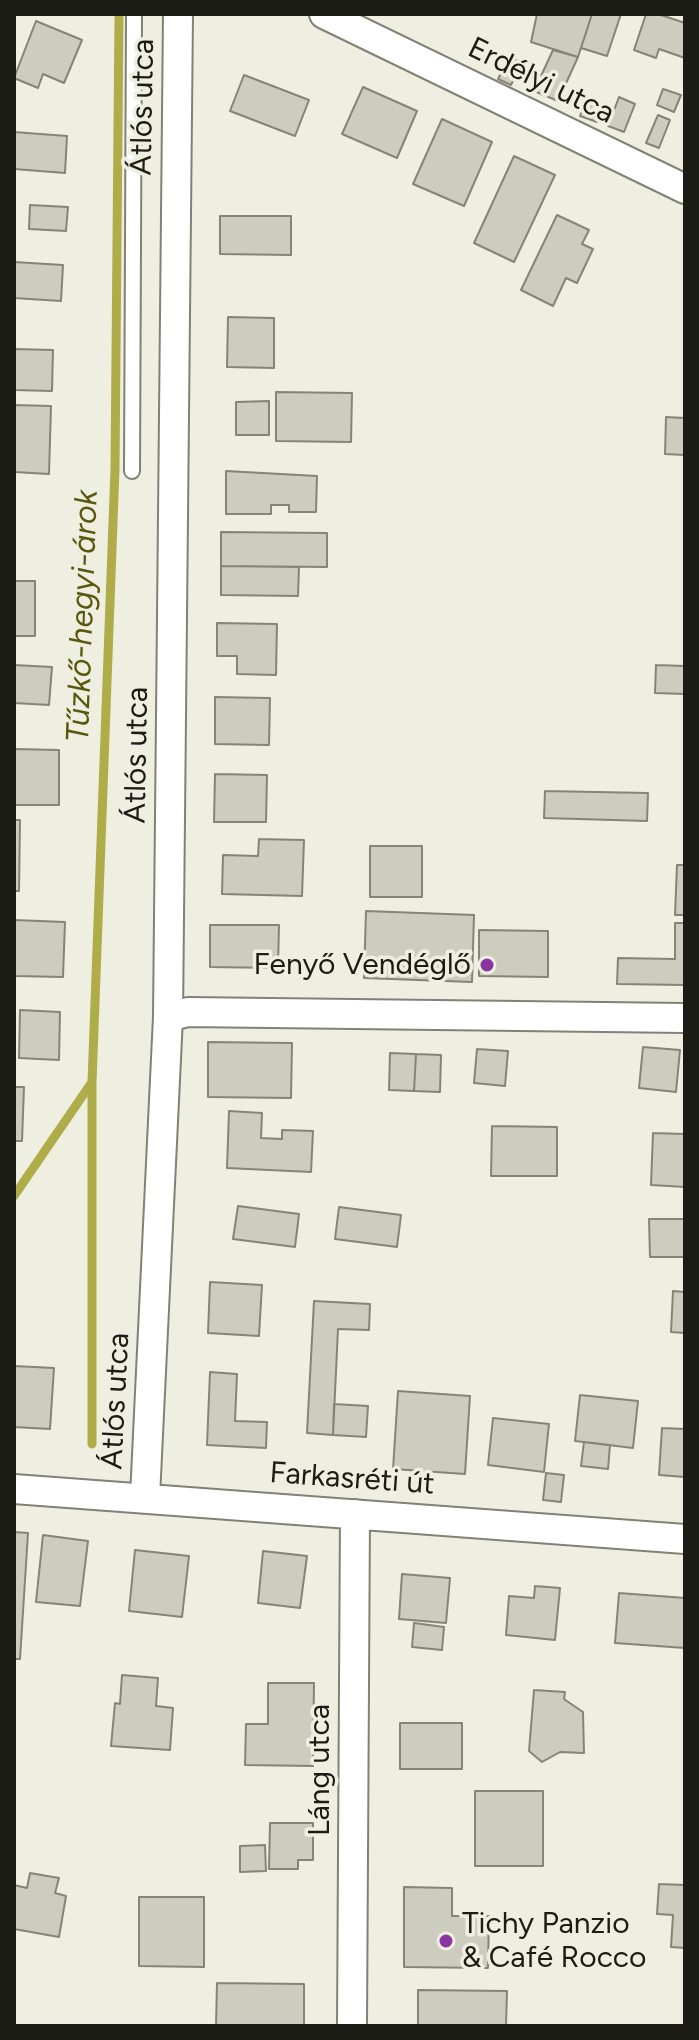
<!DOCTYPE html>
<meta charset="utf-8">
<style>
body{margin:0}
#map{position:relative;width:699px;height:2040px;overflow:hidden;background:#efefe1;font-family:Figtree,sans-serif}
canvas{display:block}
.frame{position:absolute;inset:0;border:16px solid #1c1c17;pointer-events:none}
</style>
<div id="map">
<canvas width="699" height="2040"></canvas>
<div class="frame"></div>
</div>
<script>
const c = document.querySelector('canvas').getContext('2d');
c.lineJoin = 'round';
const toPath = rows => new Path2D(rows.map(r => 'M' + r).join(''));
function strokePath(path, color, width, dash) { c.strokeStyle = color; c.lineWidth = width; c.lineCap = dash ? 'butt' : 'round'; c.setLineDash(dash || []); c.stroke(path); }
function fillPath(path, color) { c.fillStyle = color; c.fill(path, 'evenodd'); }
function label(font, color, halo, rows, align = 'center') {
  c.font = font + ' Figtree,sans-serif'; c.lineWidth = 7; c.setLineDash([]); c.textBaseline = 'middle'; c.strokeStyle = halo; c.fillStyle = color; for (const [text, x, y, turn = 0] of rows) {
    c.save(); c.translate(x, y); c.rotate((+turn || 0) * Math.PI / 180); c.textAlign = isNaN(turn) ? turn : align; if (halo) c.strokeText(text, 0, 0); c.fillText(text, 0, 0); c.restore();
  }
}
strokePath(toPath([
 [92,1083,92,1444],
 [14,1196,92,1082,115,469,119,14]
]), '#afad49', 9);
const building = toPath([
 [537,14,592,14,578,57,531,42,537,14],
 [592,14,621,14,607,56,581,48,592,14],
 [646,14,658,14,685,23,685,58,659,49,656,58,634,50,646,14],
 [36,21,82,40,64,83,43,74,38,88,14,78,36,21],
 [553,50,578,57,558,101,534,91,553,50],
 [509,57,522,63,511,85,498,79,509,57],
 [244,75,309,100,295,136,230,111,244,75],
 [363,87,417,111,397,158,342,134,363,87],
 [663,89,681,95,674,112,657,105,663,89],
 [619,97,635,104,624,132,608,126,619,97],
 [587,98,604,104,597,122,580,116,587,98],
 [658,115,670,120,659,148,646,143,658,115],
 [442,119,492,142,464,206,413,184,442,119],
 [14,132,67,136,65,173,14,169,14,132],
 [514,156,555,175,514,262,474,243,514,156],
 [30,205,68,207,66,231,29,229,30,205],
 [557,215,589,230,582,244,593,249,577,283,566,278,553,306,521,290,557,215],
 [220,216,291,216,291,255,220,254,220,216],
 [14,262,63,265,61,301,14,298,14,262],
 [228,317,274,318,274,368,227,367,228,317],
 [14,349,53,350,52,391,14,390,14,349],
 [276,392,352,393,351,442,276,441,276,392],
 [269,401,269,435,236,435,236,402,269,401],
 [14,405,51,406,49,474,14,472,14,405],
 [666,417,685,418,685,455,665,454,666,417],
 [226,471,317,476,316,512,289,512,289,505,271,505,271,514,226,514,226,471],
 [221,532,327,533,327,567,221,566,221,532],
 [221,566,299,567,298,596,221,595,221,566],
 [14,581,35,581,35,636,14,636,14,581],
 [217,623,277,624,276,675,237,674,237,656,217,656,217,623],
 [14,665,52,667,49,705,14,703,14,665],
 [656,665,685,666,685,694,655,693,656,665],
 [215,697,270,698,269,745,215,744,215,697],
 [14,749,59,750,59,805,14,805,14,749],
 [215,774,267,775,266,822,214,822,215,774],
 [545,791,648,793,647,821,544,818,545,791],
 [14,820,20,820,19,891,14,891,14,820],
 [259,839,304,840,302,896,222,894,223,855,258,856,259,839],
 [370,846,422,846,422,897,370,897,370,846],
 [677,865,685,865,685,915,675,915,677,865],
 [366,911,474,915,472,982,364,978,366,911],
 [14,920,65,922,63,977,14,976,14,920],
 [675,923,685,923,685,985,617,984,618,958,675,959,675,923],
 [210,925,279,925,278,968,210,967,210,925],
 [479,930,548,931,548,977,479,976,479,930],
 [20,1010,60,1012,59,1060,19,1058,20,1010],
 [208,1042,292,1043,291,1098,208,1097,208,1042],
 [643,1047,680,1050,676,1092,639,1088,643,1047],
 [477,1049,508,1051,505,1086,474,1083,477,1049],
 [390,1053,416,1054,414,1091,389,1090,390,1053],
 [416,1054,441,1055,440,1092,414,1091,416,1054],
 [14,1087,24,1087,22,1141,14,1141,14,1087],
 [229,1111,262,1113,261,1138,282,1139,282,1130,313,1131,311,1172,227,1168,229,1111],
 [492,1126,557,1127,557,1176,491,1176,492,1126],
 [653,1133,685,1134,685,1187,651,1185,653,1133],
 [238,1206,299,1214,295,1247,233,1239,238,1206],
 [339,1207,401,1215,397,1247,335,1239,339,1207],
 [649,1219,685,1219,685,1257,650,1257,649,1219],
 [210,1282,262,1285,259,1336,208,1333,210,1282],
 [673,1291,685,1292,685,1333,671,1332,673,1291],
 [314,1301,370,1304,369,1330,338,1329,333,1435,307,1433,314,1301],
 [14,1366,54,1368,50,1429,14,1427,14,1366],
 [210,1372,237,1374,235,1421,267,1422,266,1448,207,1445,210,1372],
 [398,1391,470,1396,465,1474,393,1469,398,1391],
 [580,1395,638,1401,633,1448,575,1441,580,1395],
 [334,1404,368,1406,366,1437,333,1435,334,1404],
 [493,1418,549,1424,544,1472,488,1465,493,1418],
 [662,1428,685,1429,685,1477,659,1475,662,1428],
 [584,1442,610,1445,608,1469,581,1466,584,1442],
 [546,1473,564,1475,561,1502,543,1500,546,1473],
 [14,1532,28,1533,20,1659,14,1659,14,1532],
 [43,1535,88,1541,80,1606,36,1602,43,1535],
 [135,1550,189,1556,182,1617,129,1611,135,1550],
 [263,1551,307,1556,300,1608,258,1603,263,1551],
 [402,1574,450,1578,446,1623,399,1619,402,1574],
 [535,1586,560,1588,555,1640,506,1635,509,1596,534,1598,535,1586],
 [619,1593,685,1598,685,1648,615,1643,619,1593],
 [414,1623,444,1627,442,1650,412,1647,414,1623],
 [122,1675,158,1678,156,1706,173,1708,170,1750,111,1746,115,1703,120,1704,122,1675],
 [268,1683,314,1683,313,1766,245,1765,246,1724,268,1724,268,1683],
 [534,1690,565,1692,564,1699,583,1712,584,1753,560,1752,542,1762,529,1751,534,1690],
 [400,1723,462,1723,462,1769,400,1769,400,1723],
 [475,1791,543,1791,543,1866,475,1866,475,1791],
 [270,1823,313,1823,313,1860,298,1860,298,1869,269,1869,270,1823],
 [265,1845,266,1871,240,1872,240,1846,265,1845],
 [30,1873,59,1878,55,1893,66,1896,59,1937,14,1929,14,1885,27,1888,30,1873],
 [659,1884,685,1885,685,1948,671,1947,673,1915,657,1914,659,1884],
 [404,1887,452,1888,452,1916,489,1916,488,1968,404,1967,404,1887],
 [139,1897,204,1897,204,1967,139,1966,139,1897],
 [217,1983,304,1984,304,2026,216,2026,217,1983],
 [418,1990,507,1991,506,2026,418,2026,418,1990]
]);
fillPath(building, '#cdcdbf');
strokePath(building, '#848477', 2);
const lane = toPath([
 [132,471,134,14]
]);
const street = toPath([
 [324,14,685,189],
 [168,1017,188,1012,685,1018],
 [14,1489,685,1539],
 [145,1497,168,1017,178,14],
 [352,2026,355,1514]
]);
strokePath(lane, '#818175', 18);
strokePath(street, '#818175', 32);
strokePath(lane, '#fff', 14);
strokePath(street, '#fff', 28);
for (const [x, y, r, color] of [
 [487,965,8,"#8b35a3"],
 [446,1941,8,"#8b35a3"]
]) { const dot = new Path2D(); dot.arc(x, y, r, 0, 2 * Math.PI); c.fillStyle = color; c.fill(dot); strokePath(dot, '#efefe1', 3); }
label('30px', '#1c1c17', '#efefe1', [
 ["Erdélyi utca",541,81,26],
 ["Átlós utca",143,107,-89],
 ["Átlós utca",137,755,-89],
 ["Átlós utca",116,1401,-87],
 ["Farkasréti út",352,1479,4],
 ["Láng utca",320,1770,-90]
]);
label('30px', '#1c1c17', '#efefe1', [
 ["Fenyő Vendéglő",471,965],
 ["Tichy Panzio",462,1924,"left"],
 ["& Café Rocco",462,1958,"left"]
], 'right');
label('italic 32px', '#5a580c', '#efefe1', [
 ["Tűzkő-hegyi-árok",83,616,-88]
]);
</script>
